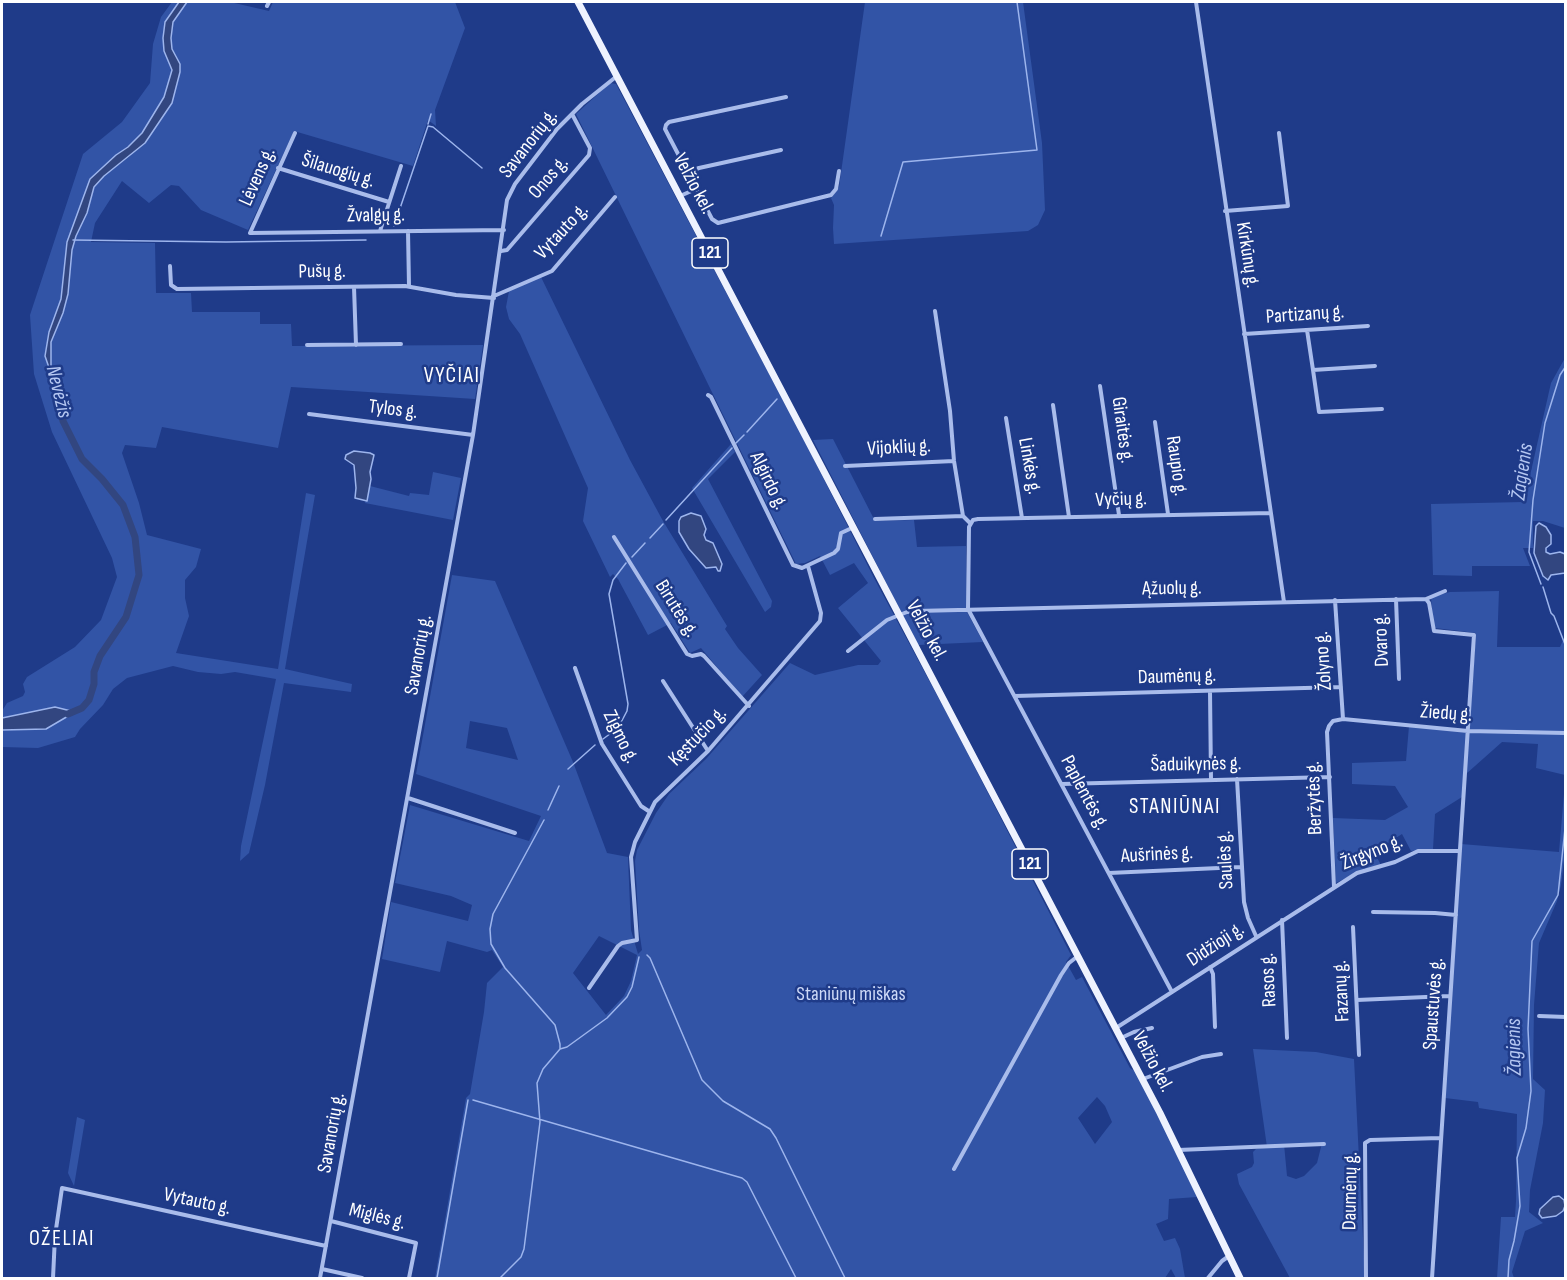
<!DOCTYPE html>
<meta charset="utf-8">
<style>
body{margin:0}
#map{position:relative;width:1567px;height:1280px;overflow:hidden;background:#1f3b89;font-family:"Sofia Sans Condensed",sans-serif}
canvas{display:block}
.frame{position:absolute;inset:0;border:3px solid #fff;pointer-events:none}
</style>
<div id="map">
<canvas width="1567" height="1280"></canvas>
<div class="frame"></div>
</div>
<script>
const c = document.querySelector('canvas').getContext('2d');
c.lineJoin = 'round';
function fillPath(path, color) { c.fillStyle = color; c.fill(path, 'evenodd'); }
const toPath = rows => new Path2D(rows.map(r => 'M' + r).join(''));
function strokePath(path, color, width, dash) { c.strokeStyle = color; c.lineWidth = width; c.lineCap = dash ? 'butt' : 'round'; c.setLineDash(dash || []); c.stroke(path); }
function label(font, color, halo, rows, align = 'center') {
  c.font = font + ' "Sofia Sans Condensed",sans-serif'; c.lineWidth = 5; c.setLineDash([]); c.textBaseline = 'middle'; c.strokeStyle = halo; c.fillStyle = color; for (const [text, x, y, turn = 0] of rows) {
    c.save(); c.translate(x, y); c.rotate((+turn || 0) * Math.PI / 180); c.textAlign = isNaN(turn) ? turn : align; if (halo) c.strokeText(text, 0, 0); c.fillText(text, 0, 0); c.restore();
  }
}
fillPath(toPath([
 [172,2,179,2,165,22,163,38,164,51,172,70,170,80,164,97,142,133,128,147,116,155,91,179,67,242,61,299,49,332,49,371,57,391,60,414,61,395,51,365,51,342,63,313,68,294,72,250,76,236,87,213,94,188,104,176,129,157,172,103,180,72,180,64,172,49,171,38,173,22,187,2,230,2,269,11,273,2,455,2,465,28,435,110,436,126,428,120,413,166,294,131,248,230,201,210,179,186,171,185,149,203,122,181,95,223,91,242,155,243,156,293,191,293,192,312,260,312,260,324,291,324,292,346,483,345,475,399,291,387,278,448,162,427,156,448,125,445,122,453,139,503,147,535,201,549,196,567,185,580,185,598,189,616,176,653,278,669,306,493,315,495,285,669,352,684,351,692,284,683,265,785,249,853,240,861,241,846,276,679,235,672,221,674,198,672,173,666,127,678,113,689,103,705,80,729,75,737,38,748,2,747,2,730,14,729,55,707,2,718,2,711,7,703,23,696,25,692,23,684,27,677,75,647,101,620,117,577,112,558,52,432,34,374,30,315,83,154,122,122,150,83,153,44,161,17],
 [865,2,1023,2,1042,143,1045,210,1038,225,1028,231,834,244,833,228,834,205,831,198,839,187],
 [610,83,616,84,805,442,874,578,952,723,1071,955,1066,962,1076,980,1082,977,1130,1068,1141,1075,1197,1197,1169,1199,1168,1219,1156,1224,1164,1241,1175,1238,1180,1249,1185,1278,1176,1278,1171,1269,1165,1278,435,1278,466,1098,470,1094,484,1012,487,983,503,967,492,950,487,952,447,941,440,972,382,959,391,902,468,921,472,905,451,896,395,883,410,805,529,841,541,816,416,774,452,575,495,581,573,762,607,853,628,857,631,930,638,954,642,950,639,930,635,861,637,850,656,813,669,794,706,759,790,663,815,675,858,665,878,665,881,661,838,608,868,583,854,563,830,575,820,556,805,563,796,564,576,114],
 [470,721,507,728,518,760,466,748],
 [599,936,637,955,631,981,624,996,606,1015,573,973],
 [1097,1097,1105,1106,1112,1122,1095,1144,1078,1118],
 [541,277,630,460,663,521,727,626,725,629,738,648,762,675,742,697,701,648,690,653,671,623,648,635,618,579,613,574,610,577,583,521,588,488,520,334,509,319,506,307,509,291],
 [1565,358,1565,528,1543,521,1533,521,1533,548,1523,548,1530,566,1472,566,1472,576,1433,575,1431,504,1524,502,1551,383],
 [833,439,875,521,914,520,917,547,966,546,967,612,983,642,918,645,813,440],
 [731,444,735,452,708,479,772,601,771,607,765,612,692,488],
 [433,472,461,478,453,520,365,503,370,486,409,496,410,493,429,495],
 [1499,591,1497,647,1560,647,1565,636,1565,775,1536,768,1538,744,1502,742,1466,774,1476,633,1435,628,1433,624,1431,597,1450,592],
 [1409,726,1468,731,1462,797,1435,814,1433,849,1411,851,1402,834,1374,852,1381,865,1356,873,1336,883,1333,818,1385,820,1408,807,1395,786,1352,784,1352,763,1406,761],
 [1565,782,1566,844,1561,885,1557,901,1539,943,1534,1005,1533,1079,1545,1090,1543,1123,1530,1190,1529,1212,1543,1223,1525,1231,1512,1272,1514,1278,1497,1278,1501,1217,1515,1217,1516,1201,1517,1114,1479,1108,1478,1102,1445,1098,1461,844,1559,852],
 [1253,1049,1316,1052,1354,1059,1365,1278,1290,1278,1239,1184,1237,1174,1252,1167,1254,1163,1253,1152,1256,1149,1267,1147],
 [1322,1143,1317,1163,1304,1176,1296,1179,1287,1176,1284,1144],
 [77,1117,85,1120,74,1186,68,1173]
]), '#3254a6');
const water = toPath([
 [179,2,187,2,173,22,171,38,172,49,180,64,180,72,172,103,145,143,104,176,94,187,87,213,76,236,72,250,68,294,63,313,51,342,51,365,61,395,65,423,60,414,57,391,45,356,49,332,61,299,67,242,90,179,116,155,128,147,142,133,164,97,172,70,164,51,163,38,165,22,179,2],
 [354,451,370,453,374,455,370,472,371,479,367,501,355,498,356,488,354,465,345,459,346,455,354,451],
 [691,513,701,516,706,529,704,535,706,540,713,543,722,564,720,571,718,571,716,567,706,568,689,549,679,532,679,521,681,517,691,513],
 [1539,523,1546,527,1551,535,1551,544,1546,548,1546,552,1550,554,1560,552,1565,554,1565,573,1551,575,1548,580,1543,576,1534,553,1536,526,1539,523],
 [55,707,75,712,46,729,2,730,2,718,55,707],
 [1559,1196,1564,1200,1565,1206,1563,1211,1556,1216,1542,1218,1539,1214,1540,1209,1553,1197,1559,1196]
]);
fillPath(water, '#324680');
strokePath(water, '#9db5ed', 1.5);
strokePath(toPath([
 [428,124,431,114],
 [394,226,428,126,433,127,482,168],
 [881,236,903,162,1037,150,1017,2],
 [73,240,226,242,366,240],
 [747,432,777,399],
 [736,443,744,435],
 [666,520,732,448],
 [650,538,663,524],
 [632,557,645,543],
 [1541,584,1529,552,1533,500,1545,423,1560,375,1566,366],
 [1543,587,1551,613,1554,616,1566,647],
 [603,739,618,728,627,711,628,704,609,594,613,580,626,563],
 [568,769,595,745],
 [548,810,559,786],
 [647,955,650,958,702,1080,723,1101,770,1129,776,1138,845,1278],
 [560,1049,567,1047,607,1018,627,997,632,987,639,957],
 [473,1100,742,1178,747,1182,796,1278],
 [437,1278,468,1100],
 [500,1278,521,1257,524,1249,540,1122,537,1083,543,1069,560,1049,560,1044,555,1025,505,968,491,944,490,929,493,914,544,820],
 [1508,1278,1509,1260,1514,1241,1520,1206,1517,1158,1526,1128,1531,1091,1528,1029,1532,941,1558,895,1566,819]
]), '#9db5ed', 1.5);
strokePath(toPath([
 [61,412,63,421,82,459,102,479,123,505,135,537,139,575,126,617,100,656,94,672,94,684,89,700,82,708,68,714]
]), '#324680', 7);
strokePath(toPath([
 [1196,2,1284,602],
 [267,6,269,2],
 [786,97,669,122,666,125,665,129,712,219,718,223,831,195,836,189,839,171],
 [295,133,250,233,504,230],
 [278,168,389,202],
 [688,172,699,168,781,150],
 [680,196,696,189],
 [1225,211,1288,206,1279,133],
 [380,231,401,166],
 [408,231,409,286],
 [501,251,507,250,589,155,590,148,572,114],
 [170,266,171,285,177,289,405,286,456,295,494,298],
 [354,287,356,345],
 [494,296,552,271,615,197],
 [935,311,950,411,954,461,963,516],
 [1307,330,1313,370,1375,366],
 [1244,334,1368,326],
 [307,345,401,344],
 [1313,370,1319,412,1382,409],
 [1100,386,1119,515],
 [708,395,711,397,793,565,802,568,834,553,838,549,841,533,854,527],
 [1053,405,1069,517],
 [309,414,473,435],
 [1006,418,1022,518],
 [1155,422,1168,514],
 [845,466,954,461],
 [875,519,963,516,970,523],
 [614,537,687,654,692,656,701,654,704,656,749,706],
 [1396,599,1399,679],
 [1426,599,1429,603,1434,631,1474,635,1432,1278],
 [1335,600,1343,719],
 [848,651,887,620,907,612,916,611,1426,599,1445,591],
 [575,668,602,744,641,806,650,812],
 [663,681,708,751],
 [1210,691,1211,780],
 [1015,696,1341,687],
 [1237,779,1244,902,1248,918,1256,936],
 [1062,784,1330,777],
 [408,798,515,833],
 [1109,873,1241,867],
 [1334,887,1327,732,1329,726,1333,721,1343,719,1468,731,1566,733],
 [1373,912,1435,913,1456,915],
 [1282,920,1287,1038],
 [1353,927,1359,1055],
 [1210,967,1213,974,1215,1027],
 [589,988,618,946,622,943,637,940,631,857,635,842,655,802,708,751,820,621,821,613,808,566],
 [1172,992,968,609,969,527,973,520,978,519,1271,513],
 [1357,1000,1449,996],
 [1539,1016,1566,1017],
 [1116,1028,1357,873,1395,862,1418,851,1460,851],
 [1121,1038,1134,1032,1152,1028],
 [1143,1079,1202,1057,1221,1054],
 [1178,1150,1324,1144],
 [954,1169,1061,975,1069,963,1078,956],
 [331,1221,416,1243,409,1278],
 [322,1269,362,1278],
 [53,1278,55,1236,62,1188,326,1246],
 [320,1278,473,435,507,200,515,184,557,129,582,104,617,76],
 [1208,1278,1222,1261,1229,1256],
 [1366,1278,1365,1143,1370,1140,1440,1138]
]), '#a9bceb', 4);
strokePath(toPath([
 [578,2,1160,1113,1240,1278]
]), '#eef2fe', 7);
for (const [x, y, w] of [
 [710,253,36],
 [1030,864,36]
]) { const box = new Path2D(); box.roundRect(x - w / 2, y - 15, w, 30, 4.5); c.fillStyle = '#1f3b89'; c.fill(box); strokePath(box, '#fff', 1.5); }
label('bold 18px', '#fff', null, [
 ["121",710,253],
 ["121",1030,864]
]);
label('20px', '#fff', '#1f3b89', [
 ["Savanorių g.",529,144,-52],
 ["Šilauogių g.",338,171,17],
 ["Lėvens g.",258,177,-66],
 ["Onos g.",549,178,-49],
 ["Velžio kel.",693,184,62],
 ["Žvalgų g.",376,216,-1],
 ["Vytauto g.",562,232,-47],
 ["Kirkūnų g.",1247,255,81],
 ["Pušų g.",322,272,-1],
 ["Partizanų g.",1305,315,-4],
 ["Tylos g.",393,410,7],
 ["Giraitės g.",1122,430,82],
 ["Vijoklių g.",899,448,-3],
 ["Linkės g.",1029,466,80],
 ["Raupio g.",1176,466,82],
 ["Algirdo g.",768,481,64],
 ["Vyčių g.",1121,500,-2],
 ["Ąžuolų g.",1172,589,-1],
 ["Birutės g.",676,609,58],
 ["Velžio kel.",926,631,62],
 ["Dvaro g.",1382,640,-92],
 ["Savanorių g.",419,655,-80],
 ["Žolyno g.",1324,661,-94],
 ["Daumėnų g.",1177,677,-2],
 ["Žiedų g.",1446,714,4],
 ["Zigmo g.",620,737,64],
 ["Kęstučio g.",698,737,-46],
 ["Šaduikynės g.",1196,765,-1],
 ["Paplentės g.",1084,793,62],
 ["Beržytės g.",1315,798,-92],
 ["Žirgyno g.",1372,853,-22],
 ["Aušrinės g.",1157,855,-3],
 ["Saulės g.",1226,860,-93],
 ["Didžioji g.",1216,945,-33],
 ["Rasos g.",1269,980,-93],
 ["Fazanų g.",1342,991,-93],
 ["Spaustuvės g.",1434,1004,-86],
 ["Velžio kel.",1152,1062,62],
 ["Savanorių g.",332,1133,-80],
 ["Daumėnų g.",1351,1191,-89],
 ["Vytauto g.",197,1202,12],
 ["Miglės g.",377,1217,14]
]);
label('20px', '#cedaf8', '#1f3b89', [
 ["Staniūnų miškas",851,995]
]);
label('italic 21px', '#b5c7f2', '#1f3b89', [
 ["Nevėžis",58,392,76],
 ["Žagienis",1523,472,-82],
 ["Žagienis",1515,1047,-91]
]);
c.letterSpacing = '1.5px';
label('22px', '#fff', '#1f3b89', [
 ["VYČIAI",452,376],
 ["STANIŪNAI",1175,807],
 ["OŽELIAI",62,1239]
]);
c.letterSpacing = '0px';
</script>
